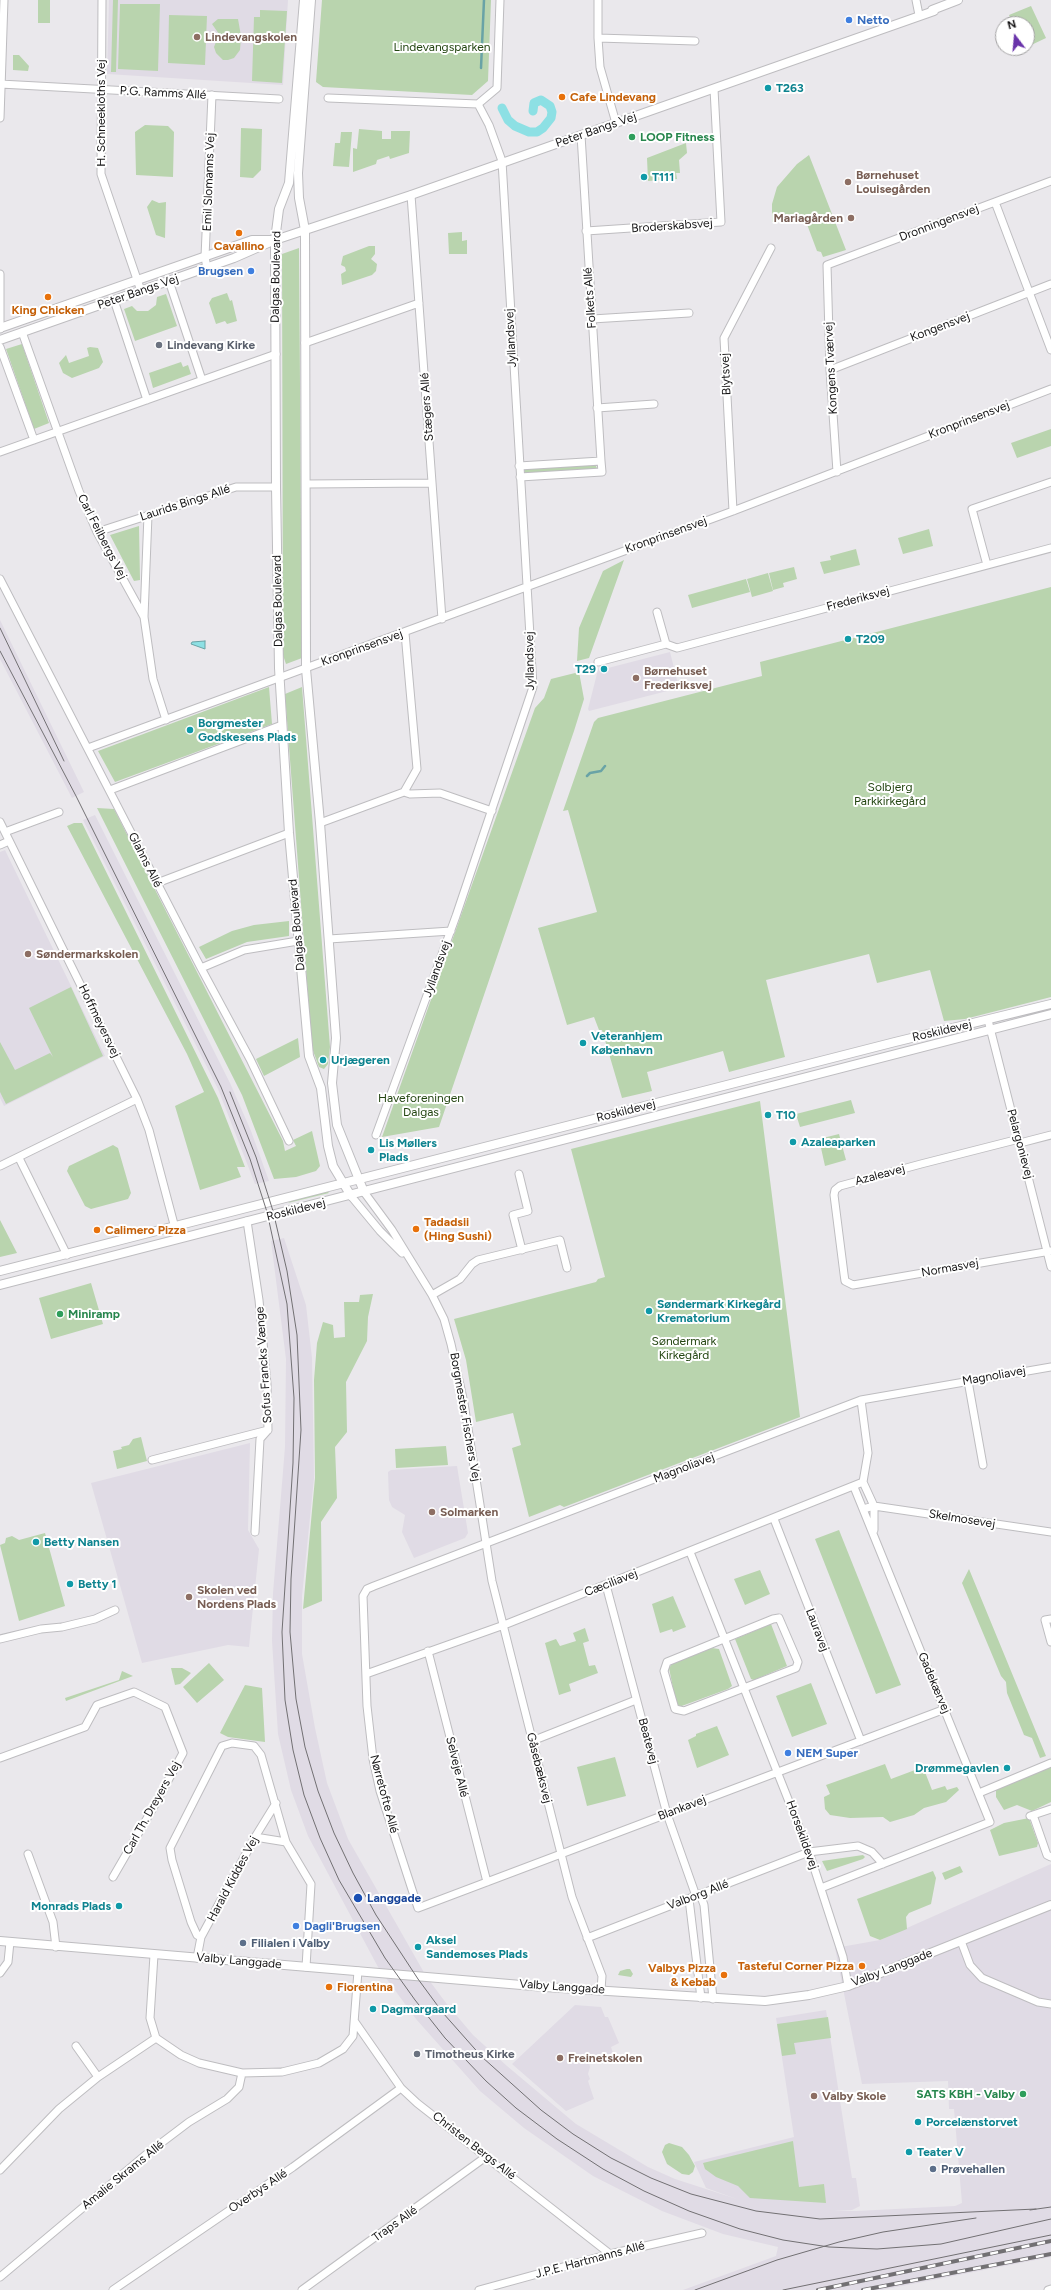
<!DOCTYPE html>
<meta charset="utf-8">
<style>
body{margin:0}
#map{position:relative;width:1051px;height:2290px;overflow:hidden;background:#eae8ec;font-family:Figtree,sans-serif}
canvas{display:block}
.north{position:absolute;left:995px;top:16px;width:40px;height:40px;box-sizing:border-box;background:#fff;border:1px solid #a2a1a2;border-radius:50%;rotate:344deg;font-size:11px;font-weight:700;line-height:16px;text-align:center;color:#161516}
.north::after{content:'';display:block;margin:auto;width:14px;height:18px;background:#6933aa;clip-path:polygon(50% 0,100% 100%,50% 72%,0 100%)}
</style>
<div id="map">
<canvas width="1051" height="2290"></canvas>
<div class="north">N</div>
</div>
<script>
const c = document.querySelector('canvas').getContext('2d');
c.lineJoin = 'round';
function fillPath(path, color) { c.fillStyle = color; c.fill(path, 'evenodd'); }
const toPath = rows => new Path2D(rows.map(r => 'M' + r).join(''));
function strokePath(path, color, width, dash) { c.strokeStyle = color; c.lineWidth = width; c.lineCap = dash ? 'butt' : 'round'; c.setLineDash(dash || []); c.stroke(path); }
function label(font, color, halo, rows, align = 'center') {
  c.font = font + ' Figtree,sans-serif'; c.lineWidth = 4; c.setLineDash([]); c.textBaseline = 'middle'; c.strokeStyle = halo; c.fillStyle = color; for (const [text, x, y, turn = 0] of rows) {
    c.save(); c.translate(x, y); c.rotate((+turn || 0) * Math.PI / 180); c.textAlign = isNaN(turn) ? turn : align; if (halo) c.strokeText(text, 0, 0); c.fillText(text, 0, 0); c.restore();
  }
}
fillPath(toPath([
 [109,0,288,0,283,85,107,74],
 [0,620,84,792,72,798,0,659],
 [670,652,679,688,589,711,588,709,599,666,608,668],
 [95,815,230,1083,251,1131,269,1181,255,1184,218,1089,83,820],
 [5,850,105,1056,4,1106,0,1098,0,852],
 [284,1238,306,1305,312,1358,314,1478,302,1596,302,1654,315,1728,327,1783,348,1839,426,1976,446,2003,473,2035,507,2066,576,2124,648,2167,675,2179,737,2199,706,2188,694,2162,794,2137,776,2018,826,2010,852,2178,856,2178,860,2206,852,2210,834,2211,856,2211,955,2206,962,2203,954,2109,949,2109,948,2081,862,2084,835,1948,880,1940,1051,1864,1051,2257,881,2290,683,2290,776,2256,778,2247,723,2234,662,2211,593,2176,524,2128,480,2091,416,2019,378,1967,308,1836,291,1790,278,1734,272,1641,273,1593,285,1447,286,1359,271,1241],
 [250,1443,248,1530,259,1549,249,1647,228,1645,142,1663,91,1483],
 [457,1466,468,1533,465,1538,414,1558,402,1532,405,1515,392,1507,389,1500,388,1472,391,1470],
 [575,2005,601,2007,605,2017,608,2017,619,2043,611,2047,613,2053,589,2063,590,2067,588,2074,590,2079,588,2081,594,2099,566,2111,512,2064]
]), '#e0dbe5');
fillPath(toPath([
 [38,0,50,0,50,23,38,23],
 [113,0,118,0,116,72,111,72],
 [322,0,491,0,488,81,472,95,323,87,316,82],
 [120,4,160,4,158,71,118,69],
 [1031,6,1046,38,1027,47,1027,24,1013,24,1009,15],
 [260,10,287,11,282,83,252,81,254,17,260,17],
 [169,15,207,16,205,65,168,63],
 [218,19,238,19,241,36,240,50,234,58,228,60,223,60,216,53,214,47,219,34,212,24],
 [13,55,19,55,29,66,28,71,13,70],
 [145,125,168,126,174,132,173,177,136,175,135,132],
 [241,128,262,129,261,170,253,178,240,177],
 [359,129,382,131,382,139,391,139,391,131,410,131,409,153,390,159,389,156,377,160,376,164,353,172,353,148,357,149],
 [341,132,352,132,349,167,333,166,335,143,340,143],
 [686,143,687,153,679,160,680,173,676,173,677,179,648,181,647,158],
 [809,155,846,250,823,257,821,252,817,251,805,219,772,222,772,204,777,187,797,164],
 [152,200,159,203,166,202,165,238,156,235,147,207],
 [462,232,462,241,467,240,467,254,449,254,448,233],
 [369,246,375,246,375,254,371,259,377,264,376,271,372,275,342,285,341,274,346,271,345,267,341,265,343,256],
 [299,248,302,658,286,664,283,655,282,254],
 [227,293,230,301,232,300,237,321,227,324,225,321,216,324,209,303,212,298],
 [166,294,177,326,135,341,124,309,132,306,137,311,148,311,156,305,157,297],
 [22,344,49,423,34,429,6,349],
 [90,347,98,348,103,362,99,368,72,378,63,373,59,363,66,355,69,363,89,356,87,348],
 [181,362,183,367,188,365,191,374,153,388,149,373],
 [1051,429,1051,446,1017,458,1011,443],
 [594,463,597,468,595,470,526,474,524,471,525,468],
 [139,526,140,580,134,581,110,535],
 [929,529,933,546,903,554,898,538],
 [856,549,860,565,824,574,820,562,831,560,830,556],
 [624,560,589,658,577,661,579,628,603,571],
 [794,567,797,579,783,583,784,587,773,590,769,573],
 [768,573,773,591,752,597,747,579],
 [746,579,750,592,692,608,688,595],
 [1051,587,1051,997,965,1019,944,1021,930,970,877,983,869,954,766,980,785,1057,729,1072,723,1051,647,1072,652,1091,622,1098,602,1030,599,1030,594,1017,567,1025,538,928,597,912,568,810,563,811,594,722,598,718,762,676,760,662],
 [579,672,584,699,574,731,439,1127,382,1137,535,708,544,698,551,679],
 [269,687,272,724,115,782,98,751],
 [302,687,330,1047,328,1064,324,1069,319,1067,312,1048,285,694],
 [97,808,114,809,283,1141,285,1151,296,1146,293,1140,312,1131,320,1166,316,1171,296,1177,274,1179,242,1095],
 [74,823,82,823,218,1098,245,1167,237,1167,241,1177,200,1190,175,1106,204,1092,187,1054,67,826],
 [289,921,289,936,247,942,206,959,199,947,232,931,254,925],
 [71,987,103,1056,6,1104,0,1092,0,1042,15,1070,50,1053,53,1057,29,1008],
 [298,1038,300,1057,264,1076,256,1059],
 [851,1100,855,1113,800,1127,796,1114],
 [760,1101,800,1417,564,1507,560,1505,529,1517,512,1448,521,1445,513,1413,476,1422,466,1360,454,1319,596,1282,598,1279,605,1277,571,1149],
 [839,1134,846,1160,825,1166,819,1139],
 [113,1145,118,1148,131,1193,128,1199,91,1209,85,1206,67,1171,69,1166],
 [327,1191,329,1193,288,1203,292,1200],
 [0,1220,17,1253,0,1257],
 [91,1283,103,1324,51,1339,39,1298],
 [373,1294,368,1317,367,1341,346,1382,347,1432,335,1447,337,1498,321,1522,322,1601,303,1609,315,1478,314,1380,317,1343,323,1322,333,1325,334,1338,345,1337,344,1302,359,1302,360,1295],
 [141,1437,147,1461,117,1469,113,1451,122,1449,121,1447,129,1445,133,1439],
 [446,1446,448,1465,396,1468,395,1449],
 [839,1530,901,1685,876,1694,815,1539],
 [45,1533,65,1606,19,1621,0,1545,5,1543,6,1538,12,1536,19,1540],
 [969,1569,1046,1756,1040,1758,1032,1738,1024,1735,1007,1693,1006,1682,1001,1676,962,1583],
 [760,1570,770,1594,745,1605,734,1579],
 [673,1596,686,1627,673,1632,672,1629,660,1633,652,1604],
 [771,1624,787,1666,754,1680,751,1679,735,1639],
 [585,1628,589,1641,583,1643,589,1666,595,1665,598,1673,569,1684,571,1691,559,1695,545,1643,556,1639,560,1646,576,1641,573,1633],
 [712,1648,719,1649,720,1652,732,1686,728,1689,679,1707,675,1698,669,1668,672,1664],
 [209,1663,224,1680,197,1703,183,1687],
 [171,1668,182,1668,191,1673,180,1684,175,1685],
 [122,1671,133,1676,66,1701,65,1698,119,1680],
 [811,1683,827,1724,792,1737,776,1696],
 [245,1685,262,1688,265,1742,228,1737,220,1733],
 [717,1726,729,1755,697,1768,688,1740,696,1736,696,1734],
 [615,1757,626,1796,587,1806,577,1767],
 [885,1764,891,1779,923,1767,932,1790,945,1786,947,1790,957,1787,959,1790,946,1802,924,1808,914,1815,890,1822,883,1817,850,1818,830,1815,825,1809,824,1797,830,1794,826,1785],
 [1051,1767,1051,1802,1032,1811,1017,1805,1004,1810,996,1797,996,1789],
 [1029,1818,1038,1843,1037,1847,999,1856,990,1830,1004,1823],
 [863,1855,865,1857,863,1859,827,1871,822,1861],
 [960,1866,963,1872,945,1880,942,1873],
 [933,1871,936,1878,931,1904,909,1913,906,1917,907,1929,880,1940,870,1936,857,1899],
 [627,1969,630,1969,633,1974,631,1977,618,1975,620,1971],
 [828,2017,831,2038,794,2043,796,2054,782,2056,777,2024],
 [793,2141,799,2187,824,2184,826,2203,750,2198,738,2186,716,2177,705,2169,703,2163],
 [669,2143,682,2147,689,2155,695,2166,693,2172,689,2175,682,2174,667,2164,662,2152,665,2145]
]), '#b9d4ae');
const water = toPath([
 [205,641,205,649,191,644,192,642,205,641]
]);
fillPath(water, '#8de0e4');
strokePath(water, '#69a3a6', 1);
strokePath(toPath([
 [481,68,484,0],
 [587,776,590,773,601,771,605,766]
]), '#69a3a6', 2.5);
strokePath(toPath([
 [502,108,508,120,515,126,529,132,537,132,543,128,551,118,552,112,550,106,541,100,534,103,533,111]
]), '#8de0e4', 9);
const minor = toPath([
 [102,0,101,174,141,291],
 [598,0,598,38,600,67,616,123],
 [916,0,919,15],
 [598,38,695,41],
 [0,84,279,99],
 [328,98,478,104],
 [478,104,497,88,500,0],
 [0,118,4,0],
 [581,135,601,461],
 [411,195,442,619],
 [995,202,1051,350],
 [586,231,721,222,714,89],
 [207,268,205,257,212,95],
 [0,274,0,329],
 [169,281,202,380],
 [114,300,147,400],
 [592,319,689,313],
 [22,332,79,491,97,532,144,617],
 [305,343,419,303],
 [0,347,34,440],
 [830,370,1051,284],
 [597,408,654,404],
 [0,452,276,354],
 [519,466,601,461,602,472,520,477],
 [837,472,830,370,827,265,1051,181],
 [307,484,432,483],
 [733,511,724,338,771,248],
 [148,515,144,617,153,679,166,720],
 [97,532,236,487,276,487],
 [987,565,972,509,1051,482],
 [0,579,201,968,250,1059,289,1141],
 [657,612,666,644],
 [598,662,666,644,677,648,1051,548],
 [88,748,733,511,1051,389],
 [110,790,282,725],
 [404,792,417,769,405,633],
 [0,822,137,1099,149,1130,175,1228],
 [320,823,404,792,410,794,440,793,492,811],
 [5,832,59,812],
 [0,845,9,841],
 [157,883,289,833],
 [329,939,451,931],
 [201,968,244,950,298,941],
 [988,1020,1051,1267],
 [376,1135,456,916,533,687,502,161,489,125,478,104],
 [1019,1139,921,1164,840,1186,835,1190,834,1195,844,1274,845,1281,853,1285,1051,1251],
 [1020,1143,1051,1135],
 [19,1158,67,1255],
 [0,1166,137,1099],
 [519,1174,528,1211,513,1215,522,1250],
 [364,1192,392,1230,432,1295,444,1319,451,1344,464,1403,492,1581,572,1897,602,1976,601,1990],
 [351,1196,380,1231,402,1253],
 [247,1221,259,1300,267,1384,268,1430,260,1439,255,1532],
 [432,1295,460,1279,472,1264,478,1260,560,1240,567,1268],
 [968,1381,983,1465],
 [861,1400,868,1453,863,1482],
 [152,1460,268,1430],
 [863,1482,874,1506,874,1530],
 [863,1509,874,1506,1051,1532],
 [774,1519,861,1741],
 [690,1552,809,1852,843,1957,848,1986],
 [606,1585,667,1814,696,1896],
 [779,1618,798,1662,796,1668,684,1711,675,1709,664,1671,667,1662,773,1619,779,1618],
 [1051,1619,1045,1620,1051,1642],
 [0,1639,41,1629,62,1627,95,1619,115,1610],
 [428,1651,487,1882],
 [366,1674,504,1625,863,1482],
 [945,1709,418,1908,380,1791,373,1759,367,1706,363,1596,367,1589,374,1586,861,1400,1051,1367],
 [532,1741,636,1700],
 [0,1758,85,1727,97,1705,134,1692,165,1707,183,1753,153,1808,113,1877],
 [979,1793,1051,1763],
 [1033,1815,1047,1855,1051,1857],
 [1030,1816,1051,1809],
 [255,1837,286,1842],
 [28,1854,53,1922,56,1947],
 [821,1888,990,1822,854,1487],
 [700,1894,704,1905,713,1999],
 [689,1899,701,1998],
 [201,1937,197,1935,191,1922,172,1860,170,1848,222,1746,232,1743,254,1746,261,1755,286,1842,311,1884,306,1967],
 [587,1938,809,1852,858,1846,872,1852,883,1864],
 [961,1941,970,1965,982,1978,1038,2002,1051,2004],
 [197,1958,201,1937,255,1837,276,1803],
 [0,1973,8,1962,10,1942],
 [355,2022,401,2088,417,2103,610,2254],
 [156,2038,181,2055,199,2063,242,2073,282,2072,319,2063,343,2049,353,2036,358,1971],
 [76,2046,98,2077],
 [0,2170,59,2109,98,2077,156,2038,150,2018,154,1955],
 [0,2277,148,2153,189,2122,227,2099,239,2087,242,2073],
 [113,2290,293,2167,401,2088],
 [302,2290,487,2156],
 [479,2290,610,2254,702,2233],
 [1048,2290,1051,2289]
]);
const tertiary = toPath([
 [304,0,289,183,279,209,275,240,276,487,279,668,289,833,309,1056,321,1088,328,1146,333,1166,351,1196],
 [311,0,298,173,299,198,305,230,306,669,320,823,336,1038,332,1083,337,1125,364,1192],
 [0,328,252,240,272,240],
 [0,340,234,258,275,240,411,195,934,11,932,10,958,0],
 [0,1271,895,1042,1051,1004],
 [0,1285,1051,1014],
 [0,1941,545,1987,765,2001,809,1995,848,1986,1051,1905]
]);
strokePath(minor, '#bebdc0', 9);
strokePath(tertiary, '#bebdc0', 10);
strokePath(minor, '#fff', 7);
strokePath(tertiary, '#fff', 8);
strokePath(toPath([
 [0,628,64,761],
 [0,651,76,796,221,1087,250,1159,267,1212,287,1304,294,1398,293,1463,282,1632,285,1700,293,1750,304,1795,320,1838,339,1880,385,1958,415,2000,445,2038,486,2081,516,2108,557,2139,603,2169,644,2191,689,2211,740,2229,783,2240,829,2247,877,2249,941,2244,1051,2219],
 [230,1092,256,1157,273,1211,287,1271,297,1335,301,1430,291,1579,290,1632,296,1699,305,1747,318,1791,334,1833,353,1873,376,1915,418,1979,443,2013,482,2057,541,2110,573,2134,611,2158,651,2178,691,2194,756,2211,820,2219,1036,2209],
 [1030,2210,1051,2207],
 [695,2290,777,2260,839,2242,883,2232,976,2218],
 [783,2290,1051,2235]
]), '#727073', 1);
const rail = toPath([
 [818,2290,1051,2241],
 [863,2290,1051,2254]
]);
strokePath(rail, '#727073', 4);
strokePath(rail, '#fff', 2.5, [8]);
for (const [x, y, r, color] of [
 [849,20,4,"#3f7fe0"],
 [197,37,4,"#8d6e63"],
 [768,88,4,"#0f9aa8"],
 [562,97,4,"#e8710a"],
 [632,137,4,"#2e9e5b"],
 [644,177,4,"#0f9aa8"],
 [848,182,4,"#8d6e63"],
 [851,218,4,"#8d6e63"],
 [239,233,4,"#e8710a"],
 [251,271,4,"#3f7fe0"],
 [48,297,4,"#e8710a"],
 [159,345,4,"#6b7280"],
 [848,639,4,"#0f9aa8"],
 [604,669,4,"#0f9aa8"],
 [636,678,4,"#8d6e63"],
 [190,730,4,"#0f9aa8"],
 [28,954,4,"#8d6e63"],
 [583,1043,4,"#0f9aa8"],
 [323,1060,4,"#0f9aa8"],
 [768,1115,4,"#0f9aa8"],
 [793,1142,4,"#0f9aa8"],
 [371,1150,4,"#0f9aa8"],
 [416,1229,4,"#e8710a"],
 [97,1230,4,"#e8710a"],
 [649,1311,4,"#0f9aa8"],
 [60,1314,4,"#2e9e5b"],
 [432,1512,4,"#8d6e63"],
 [36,1542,4,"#0f9aa8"],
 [70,1584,4,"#0f9aa8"],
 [189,1597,4,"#8d6e63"],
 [788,1753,4,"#3f7fe0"],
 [1007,1768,4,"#0f9aa8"],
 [358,1898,5,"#1a4fb4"],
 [119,1906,4,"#0f9aa8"],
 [296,1926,4,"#3f7fe0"],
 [243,1943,4,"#5c6f8a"],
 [418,1947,4,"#0f9aa8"],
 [862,1966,4,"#e8710a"],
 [724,1975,4,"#e8710a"],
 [329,1987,4,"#e8710a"],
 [373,2009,4,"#0f9aa8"],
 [417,2054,4,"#6b7280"],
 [560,2058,4,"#8d6e63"],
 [1023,2094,4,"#2e9e5b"],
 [814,2096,4,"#8d6e63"],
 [918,2122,4,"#0f9aa8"],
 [909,2152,4,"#0f9aa8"],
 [933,2169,4,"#5c6f8a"]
]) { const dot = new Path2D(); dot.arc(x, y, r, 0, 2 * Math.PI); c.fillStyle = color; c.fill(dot); strokePath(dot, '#fff', 1.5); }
label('bold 12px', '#366cbe', '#fff', [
 ["Netto",857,20],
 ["Brugsen",243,271,"right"],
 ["NEM Super",796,1753],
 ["Dagli'Brugsen",304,1926]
], 'left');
label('bold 12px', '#785e54', '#fff', [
 ["Lindevangskolen",205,37],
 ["Børnehuset",856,175],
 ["Louisegården",856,189],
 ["Mariagården",843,218,"right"],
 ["Børnehuset",644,671],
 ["Frederiksvej",644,685],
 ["Søndermarkskolen",36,954],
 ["Solmarken",440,1512],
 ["Skolen ved",197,1590],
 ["Nordens Plads",197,1604],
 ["Freinetskolen",568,2058],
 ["Valby Skole",822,2096]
], 'left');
label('12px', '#234511', '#fff', [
 ["Lindevangsparken",442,47],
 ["Solbjerg",890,787],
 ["Parkkirkegård",890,801],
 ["Haveforeningen",421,1098],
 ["Dalgas",421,1112],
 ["Søndermark",684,1341],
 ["Kirkegård",684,1355]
]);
label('bold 12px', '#0d838f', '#fff', [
 ["T263",776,88],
 ["T111",652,177],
 ["T209",856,639],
 ["T29",596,669,"right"],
 ["Borgmester",198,723],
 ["Godskesens Plads",198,737],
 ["Veteranhjem",591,1036],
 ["København",591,1050],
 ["Urjægeren",331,1060],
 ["T10",776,1115],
 ["Azaleaparken",801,1142],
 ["Lis Møllers",379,1143],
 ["Plads",379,1157],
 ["Søndermark Kirkegård",657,1304],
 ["Krematorium",657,1318],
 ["Betty Nansen",44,1542],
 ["Betty 1",78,1584],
 ["Drømmegavlen",999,1768,"right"],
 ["Monrads Plads",111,1906,"right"],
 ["Aksel",426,1940],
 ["Sandemoses Plads",426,1954],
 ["Dagmargaard",381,2009],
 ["Porcelænstorvet",926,2122],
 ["Teater V",917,2152]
], 'left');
label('12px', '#161516', '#fff', [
 ["P.G. Ramms Allé",163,93,3],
 ["H. Schneekloths Vej",101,113,-90],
 ["Peter Bangs Vej",596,130,-19],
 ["Emil Slomanns Vej",209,182,-88],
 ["Dronningensvej",939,223,-21],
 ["Broderskabsvej",672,226,-4],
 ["Dalgas Boulevard",276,277,-89],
 ["Peter Bangs Vej",138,292,-19],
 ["Folkets Allé",590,298,-94],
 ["Kongensvej",940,327,-21],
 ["Jyllandsvej",511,338,-93],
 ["Kongens Tværvej",831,368,-93],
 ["Blytsvej",726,374,-93],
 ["Stægers Allé",427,407,-94],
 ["Kronprinsensvej",969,420,-21],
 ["Laurids Bings Allé",185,503,-18],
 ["Kronprinsensvej",666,535,-20],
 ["Carl Feilbergs Vej",102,537,63],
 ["Frederiksvej",858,599,-15],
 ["Dalgas Boulevard",278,601,-91],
 ["Kronprinsensvej",362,648,-20],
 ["Jyllandsvej",530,661,-91],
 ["Glahns Allé",145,860,63],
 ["Dalgas Boulevard",297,925,-95],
 ["Jyllandsvej",437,969,-70],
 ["Hoffmeyersvej",99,1021,64],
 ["Roskildevej",942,1031,-13],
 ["Roskildevej",626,1111,-14],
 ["Pelargonievej",1020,1144,75],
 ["Azaleavej",880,1175,-15],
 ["Roskildevej",296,1210,-14],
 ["Normasvej",950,1268,-10],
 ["Sofus Francks Vænge",264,1365,-94],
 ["Magnoliavej",994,1376,-10],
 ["Borgmester Fischers Vej",465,1417,80],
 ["Magnoliavej",684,1468,-21],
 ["Skelmosevej",962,1519,9],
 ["Cæciliavej",611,1583,-21],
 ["Lauravej",817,1630,69],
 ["Gadekærvej",934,1683,67],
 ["Beatevej",648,1741,75],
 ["Selveje Allé",457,1767,76],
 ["Gåsebæksvej",539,1768,76],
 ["Nørretofte Allé",384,1794,75],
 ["Carl Th. Dreyers Vej",152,1808,-61],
 ["Blankavej",682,1808,-21],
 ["Horsekildevej",802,1835,70],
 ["Harald Kiddes Vej",233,1879,-62],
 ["Valborg Allé",698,1895,-21],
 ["Valby Langgade",239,1961,5],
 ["Valby Langgade",892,1968,-21],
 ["Valby Langgade",562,1987,4],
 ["Christen Bergs Allé",474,2146,38],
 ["Amalie Skrams Allé",123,2175,-39],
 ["Overbys Allé",258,2191,-34],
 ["Traps Allé",395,2224,-36],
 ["J.P.E. Hartmanns Allé",590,2260,-15]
]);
label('bold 12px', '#c56008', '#fff', [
 ["Cafe Lindevang",570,97],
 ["Cavallino",239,246,"center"],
 ["King Chicken",48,310,"center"],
 ["Tadadsii",424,1222],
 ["(Hing Sushi)",424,1236],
 ["Calimero Pizza",105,1230],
 ["Tasteful Corner Pizza",854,1966,"right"],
 ["Valbys Pizza",716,1968,"right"],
 ["& Kebab",716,1982,"right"],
 ["Fiorentina",337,1987]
], 'left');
label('bold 12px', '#27864d', '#fff', [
 ["LOOP Fitness",640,137],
 ["Miniramp",68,1314],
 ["SATS KBH - Valby",1015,2094,"right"]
], 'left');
label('bold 12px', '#5b616d', '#fff', [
 ["Lindevang Kirke",167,345],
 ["Timotheus Kirke",425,2054]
], 'left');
label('bold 12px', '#164399', '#fff', [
 ["Langgade",367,1898]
], 'left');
label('bold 12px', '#4e5e75', '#fff', [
 ["Filialen i Valby",251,1943],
 ["Prøvehallen",941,2169]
], 'left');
</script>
